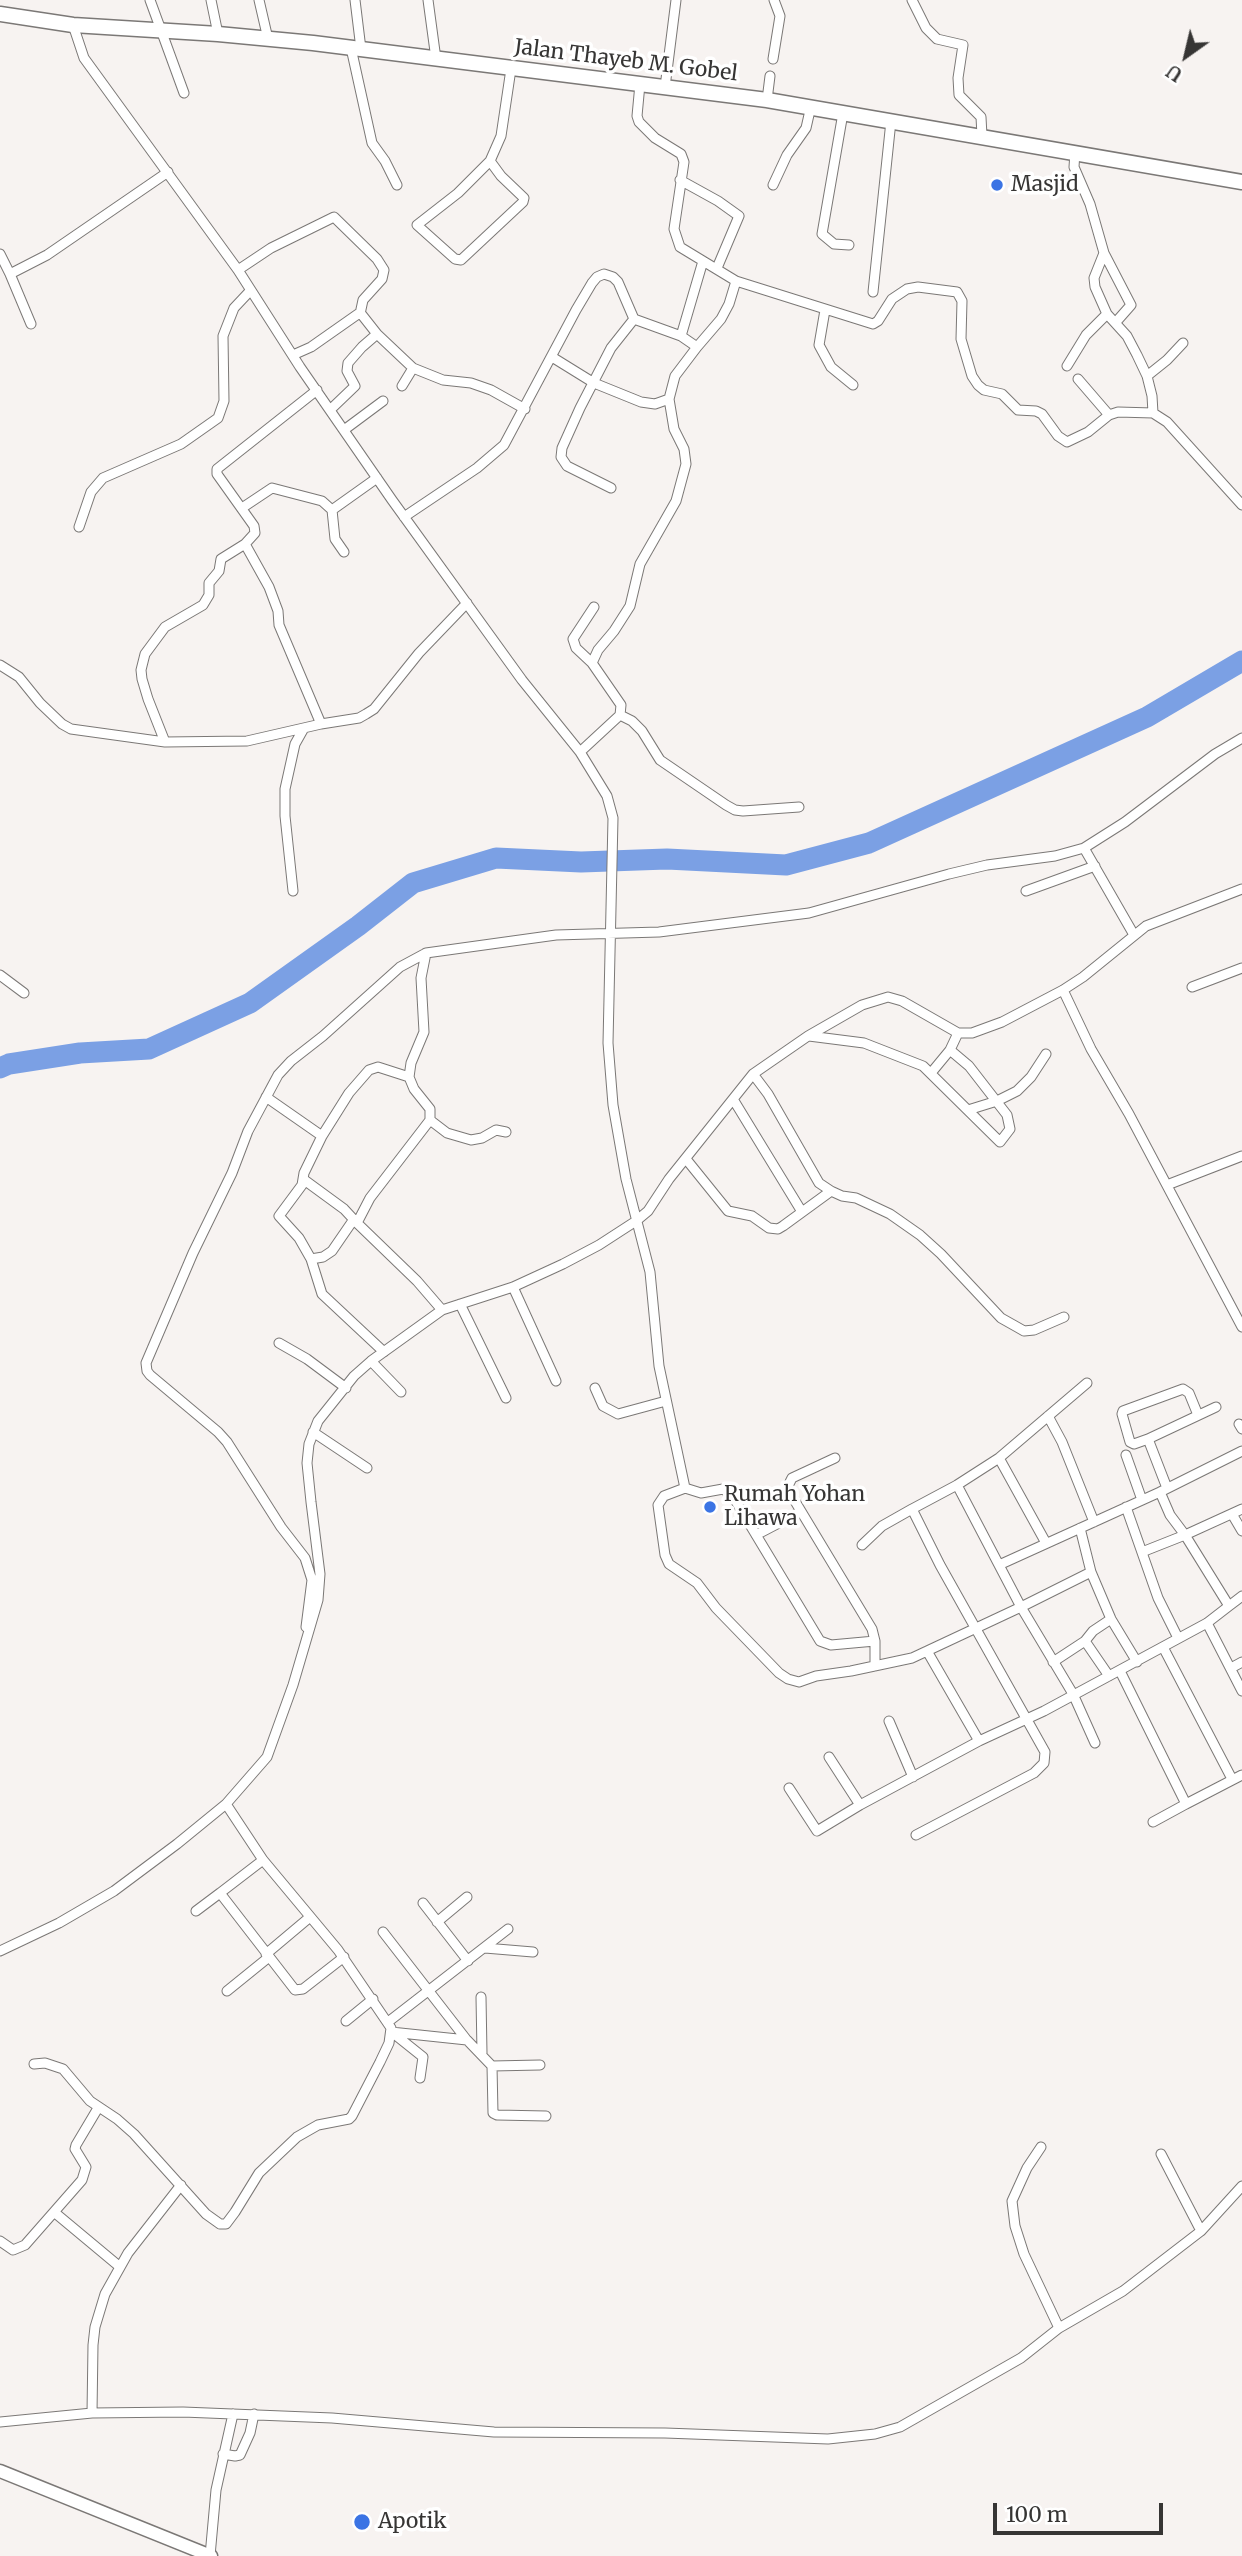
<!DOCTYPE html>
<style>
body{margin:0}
#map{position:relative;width:1242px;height:2556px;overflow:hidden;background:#f7f3f1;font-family:Merriweather,serif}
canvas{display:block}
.north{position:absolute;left:1151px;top:21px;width:70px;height:70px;-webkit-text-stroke:5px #fff;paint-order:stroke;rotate:214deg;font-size:19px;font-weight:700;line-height:28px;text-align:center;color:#363534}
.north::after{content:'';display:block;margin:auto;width:24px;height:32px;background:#363534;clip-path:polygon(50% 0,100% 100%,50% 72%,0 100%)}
.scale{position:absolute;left:993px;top:2503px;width:170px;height:32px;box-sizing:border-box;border:4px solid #363534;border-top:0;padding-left:9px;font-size:21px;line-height:24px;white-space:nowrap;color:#363534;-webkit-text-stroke:5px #fff;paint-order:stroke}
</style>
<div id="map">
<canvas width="1242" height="2556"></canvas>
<div class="north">U</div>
<div class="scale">100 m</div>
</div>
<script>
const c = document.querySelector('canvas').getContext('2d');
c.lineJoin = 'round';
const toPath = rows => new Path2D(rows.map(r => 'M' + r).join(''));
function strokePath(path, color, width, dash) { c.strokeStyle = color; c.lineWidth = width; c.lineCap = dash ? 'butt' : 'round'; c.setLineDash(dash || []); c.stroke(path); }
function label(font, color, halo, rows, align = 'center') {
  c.font = font + ' Merriweather,serif'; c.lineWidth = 7; c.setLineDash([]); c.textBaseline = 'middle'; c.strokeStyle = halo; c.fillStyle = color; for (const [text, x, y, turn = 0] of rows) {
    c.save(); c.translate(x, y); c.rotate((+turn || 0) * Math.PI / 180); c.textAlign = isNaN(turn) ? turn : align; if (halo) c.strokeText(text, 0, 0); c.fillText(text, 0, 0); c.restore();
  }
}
strokePath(toPath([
 [0,1068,9,1064,80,1053,149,1049,250,1003,358,926,413,883,496,858,581,862,667,859,786,865,869,843,1147,717,1242,661]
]), '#7ba0e4', 21);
const street = toPath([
 [150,0,184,93],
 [211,0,218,34],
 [259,0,268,39],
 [355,0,361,49],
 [428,0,436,59],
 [912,0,926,28,937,39,963,45,958,78,959,95,981,117,982,136],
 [73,25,84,58,238,270,300,367,392,500,522,680,580,752,607,796,613,818,608,1043,613,1105,626,1179,650,1272,659,1366,685,1488,701,1493,723,1489,732,1495,820,1641,831,1645,875,1641,875,1666],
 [351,48,372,143,385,161,397,185],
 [773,59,780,16,774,0],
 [640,84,637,116,639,122,655,138,681,154,684,162,674,229,680,247,736,281,873,324,878,321,892,299,907,289,918,287,957,292,962,301,961,339,972,376,978,385,984,390,1002,394,1018,410,1036,411,1042,414,1058,436,1067,442,1088,432,1109,415,1118,412,1153,413],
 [665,87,676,0],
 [767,100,770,76],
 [843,113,822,234,834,244,849,245],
 [1075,152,1074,167,1090,204,1104,253,1131,305,1116,322],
 [490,161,501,176,524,198,523,202,461,260,455,259,417,225,458,193,490,161,501,136,511,69],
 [680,180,718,201,739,216,717,268],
 [773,185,787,155,806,128,811,106],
 [1104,253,1094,278,1095,287,1107,314,1127,336,1137,355,1147,376,1152,396,1153,413,1167,422,1242,505],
 [0,254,10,274],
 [238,270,271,248,334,217,377,259,384,270,382,279,363,300,360,314],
 [873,292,891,121],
 [825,310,819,345,831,367,853,385],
 [31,324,10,274,47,255,168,172],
 [681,336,703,261],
 [697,347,721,319,729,304,736,281],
 [293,355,311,347,358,314,362,315,377,334],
 [552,357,594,383,641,402,655,404,669,399],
 [1067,366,1086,335,1107,314],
 [1147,376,1167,360,1183,343],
 [1078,379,1109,415],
 [402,386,413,368],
 [331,409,355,386,347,371,348,363,362,347,377,334,413,368,443,380,471,383,491,390,525,409],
 [344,430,383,401],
 [242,508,272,488,322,501,332,510,335,539,344,552],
 [332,510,377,478],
 [404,517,477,468,504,445,576,310,592,283,597,277,604,274,613,277,618,282,634,319,611,348,580,408,562,448,561,457,567,466,611,488],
 [79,527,91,492,103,478,181,444,218,418,224,401,223,336,234,308,250,291],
 [245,544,269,587,278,611,279,625,321,724],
 [592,663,576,648,573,639,594,607],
 [0,665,19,677,40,703,62,724,71,729,165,742,247,741,321,724,359,718,366,714,374,709,419,653,467,603],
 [620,715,632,721,642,731,660,760,726,805,735,810,743,811,799,807],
 [165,742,148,699,142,679,141,670,145,654,165,627,203,605,209,595,209,583,219,571,221,559,245,544,255,533,254,526,217,474,217,469,317,390],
 [580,752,620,715,621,705,592,663,598,650,614,631,630,606,640,564,676,501,686,464,684,449,674,429,669,399,675,376,697,347,681,336,634,319],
 [1084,848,1134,935],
 [293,891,285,816,285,789,295,744,304,728],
 [1026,891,1095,866],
 [0,975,24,993],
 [1192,987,1242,968],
 [1063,990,1091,1049,1129,1114,1242,1327],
 [809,1036,864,1043,923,1066,1000,1142,1010,1129,1007,1115,969,1066,950,1050],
 [931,1073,950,1050,958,1033],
 [753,1074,768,1094,819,1183,831,1191,842,1196,856,1198,890,1214,920,1235,941,1254,1001,1318,1017,1327,1024,1331,1034,1330,1064,1317],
 [266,1097,322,1136,304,1173,302,1185,279,1216,299,1238,311,1259,322,1294,384,1352],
 [733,1099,802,1212],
 [968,1110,997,1101,1017,1091,1031,1077,1046,1054],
 [430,1120,447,1133,471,1140,482,1138,496,1130,506,1132],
 [322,1136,349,1093,369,1070,378,1067,409,1077],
 [686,1159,728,1211,752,1216,769,1228,778,1229,783,1226,831,1191],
 [303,1179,344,1209,357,1223],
 [1167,1185,1242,1156],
 [311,1259,323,1257,332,1251,354,1219],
 [513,1287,556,1381],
 [460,1304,506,1398],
 [442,1310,417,1281,357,1223,370,1198,430,1120,430,1109,414,1089,409,1077,411,1063,424,1032,421,978,426,953,556,935,659,932,809,913,949,874,987,865,1055,856,1084,848,1125,822,1215,754,1242,738],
 [279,1343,307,1359,346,1388],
 [371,1361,401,1392],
 [595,1388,603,1406,618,1414,666,1401],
 [1198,1415,1189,1393,1183,1389,1123,1411,1122,1414,1130,1442,1134,1444,1148,1439,1216,1407],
 [1048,1416,1062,1442,1094,1522],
 [1239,1424,1242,1429],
 [313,1432,367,1468],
 [1148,1439,1167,1488],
 [1126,1455,1142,1500],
 [835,1458,792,1478,787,1488,872,1629,875,1641],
 [999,1458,1046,1543],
 [957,1485,1021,1607,1091,1572],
 [685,1488,664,1496,658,1505,665,1555,669,1564,697,1583,716,1608,779,1673,788,1679,799,1682,816,1676,851,1671,912,1658,927,1651,979,1741],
 [1160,1492,1242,1451],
 [1126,1507,1158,1598,1178,1638],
 [912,1509,957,1485,999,1458,1087,1383],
 [1232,1514,1242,1531],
 [1080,1528,1091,1572,1111,1619,1137,1662],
 [756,1535,800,1512],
 [862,1545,882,1526,912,1509,940,1565,1045,1752,1044,1763,1034,1773,916,1835],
 [999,1565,1160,1492,1170,1515,1185,1535,1142,1552],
 [1229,1606,1242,1596],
 [1207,1623,1242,1691],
 [306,1627,312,1580,305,1558,281,1527,227,1442,218,1432,150,1375,147,1371,146,1363,193,1253,232,1173,248,1131,278,1075,291,1061,323,1036,400,967,426,953],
 [1085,1641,1109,1676],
 [1163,1647,1232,1779],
 [927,1651,1021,1607,1073,1694,1095,1743],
 [1053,1662,1085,1641,1093,1631,1111,1619],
 [1231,1668,1242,1662],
 [1120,1671,1186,1804,1153,1822],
 [889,1721,913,1777],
 [829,1757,860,1805],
 [789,1788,817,1831,860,1805,979,1741,1044,1711,1207,1623,1229,1606,1185,1535,1242,1509],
 [1186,1804,1242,1775],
 [263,1860,220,1893,295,1990,303,1989,344,1957],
 [423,1903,468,1961],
 [196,1911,220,1893],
 [437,1922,467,1897],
 [383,1932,466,2039],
 [485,1948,533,1952],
 [0,1951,59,1923,114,1891,177,1844,226,1804,267,1757,293,1685,318,1600,320,1574,311,1502,307,1463,309,1444,318,1421,354,1376,371,1361,442,1310,513,1287,563,1264,599,1245,636,1221,648,1211,669,1179,753,1074,808,1036,862,1005,888,997,902,1001,958,1033,972,1033,1002,1022,1063,990,1083,977,1146,926,1242,889],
 [266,1954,310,1917],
 [227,1991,269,1957],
 [481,1997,482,2053],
 [346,2021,373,1999],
 [388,2022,508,1929],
 [391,2032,467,2040,492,2066,493,2113,497,2115,546,2116],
 [393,2033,423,2057,420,2078],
 [34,2064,45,2063,63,2069,90,2101,117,2119,134,2134,206,2214,220,2224,226,2224,235,2212,259,2173,297,2137,318,2125,349,2119,352,2116,380,2062,389,2043,391,2028,338,1950,263,1860,226,1804],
 [492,2066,540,2065],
 [1041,2147,1027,2168,1012,2201,1015,2226,1024,2254,1059,2328],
 [1161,2154,1201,2231],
 [54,2212,120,2267],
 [0,2241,13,2250,25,2245,82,2180,86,2167,75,2149,76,2145,98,2108],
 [92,2413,93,2345,95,2327,105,2294,128,2253,181,2185],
 [0,2422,92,2413,183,2412,332,2418,494,2432,665,2433,828,2439,875,2434,900,2427,1021,2358,1059,2328,1123,2291,1201,2231,1242,2186],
 [223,2454,235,2456,240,2455,250,2433,254,2414],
 [210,2556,216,2490,233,2414]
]);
const secondary = toPath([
 [0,2471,211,2556]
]);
const primary = toPath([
 [0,14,73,25,218,34,313,43,767,100,1242,182]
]);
strokePath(street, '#7b7876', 11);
strokePath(secondary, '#7b7876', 15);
strokePath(primary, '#7b7876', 17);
strokePath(street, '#fff', 9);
strokePath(secondary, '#fff', 12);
strokePath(primary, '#fff', 14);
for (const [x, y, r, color] of [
 [997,185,7,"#3b74e4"],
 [710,1507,7,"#3b74e4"],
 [362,2522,9,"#3b74e4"]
]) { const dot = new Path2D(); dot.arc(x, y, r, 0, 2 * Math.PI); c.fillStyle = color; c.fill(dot); strokePath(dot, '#fff', 2.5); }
label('21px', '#363534', '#fff', [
 ["Jalan Thayeb M. Gobel",626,61,7]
]);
label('21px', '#363534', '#fff', [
 ["Masjid",1011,185],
 ["Rumah Yohan",724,1495],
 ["Lihawa",724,1519],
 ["Apotik",378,2522]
], 'left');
</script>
